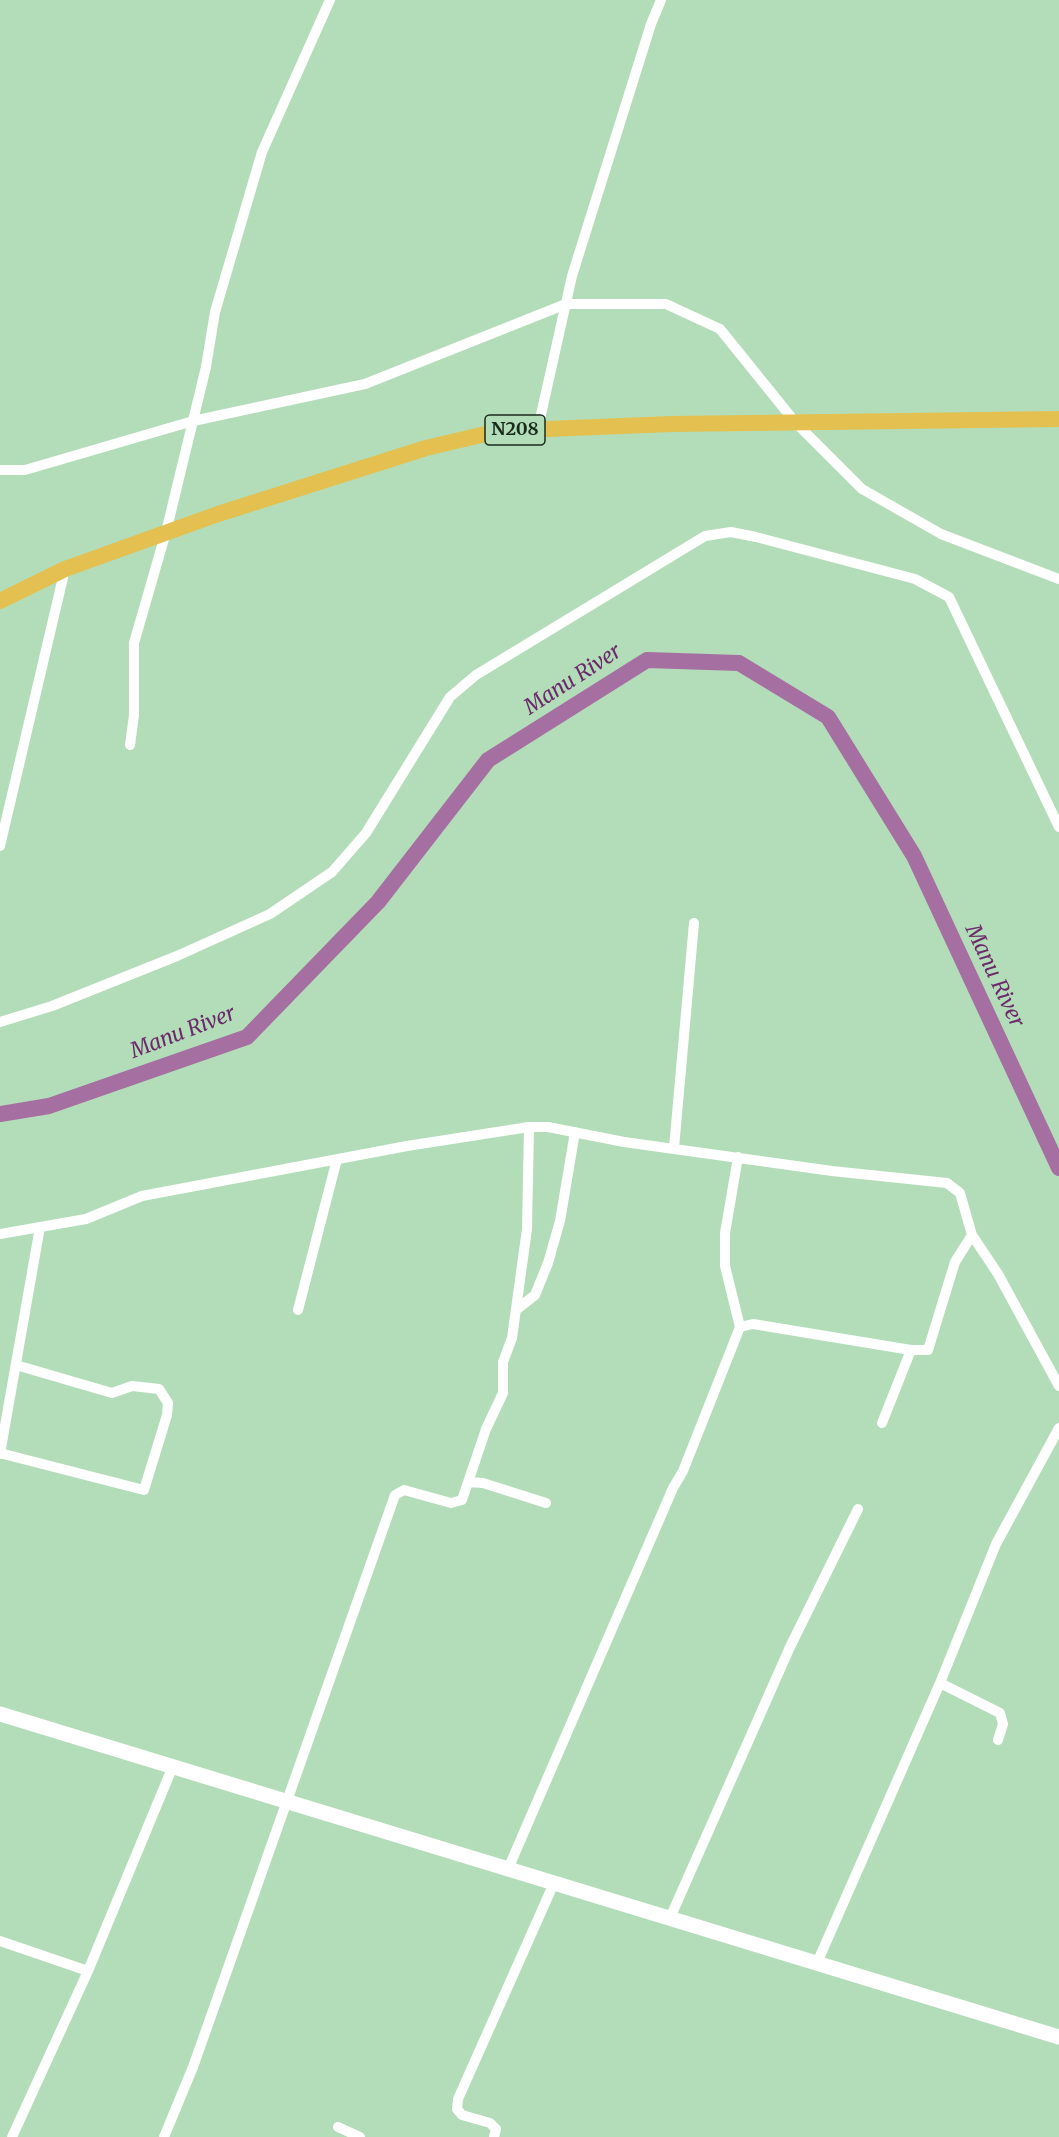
<!DOCTYPE html>
<style>
body{margin:0}
canvas{display:block;background:#b2ddb8}
</style>
<canvas width="1059" height="2137"></canvas>
<script>
const c = document.querySelector('canvas').getContext('2d');
c.lineJoin = 'round';
const toPath = rows => new Path2D(rows.map(r => 'M' + r).join(''));
function strokePath(path, color, width, dash) { c.strokeStyle = color; c.lineWidth = width; c.lineCap = dash ? 'butt' : 'round'; c.setLineDash(dash || []); c.stroke(path); }
function label(font, color, halo, rows, align = 'center') {
  c.font = font + ' Merriweather,serif'; c.lineWidth = 6; c.setLineDash([]); c.textBaseline = 'middle'; c.strokeStyle = halo; c.fillStyle = color; for (const [text, x, y, turn = 0] of rows) {
    c.save(); c.translate(x, y); c.rotate((+turn || 0) * Math.PI / 180); c.textAlign = isNaN(turn) ? turn : align; if (halo) c.strokeText(text, 0, 0); c.fillText(text, 0, 0); c.restore();
  }
}
strokePath(toPath([
 [0,1114,49,1106,247,1037,378,902,488,760,647,660,739,663,828,717,914,856,1059,1168]
]), '#a66fa2', 16);
strokePath(toPath([
 [538,428,572,276,651,24,661,0],
 [0,470,25,470,193,421,365,384,566,304,666,304,720,329,795,422,862,489,941,534,1059,579],
 [130,745,134,715,134,643,166,532,206,367,215,312,262,152,330,0],
 [0,846,65,569],
 [0,1022,52,1006,177,956,270,914,332,872,366,833,450,697,476,675,705,536,731,532,756,537,915,579,949,597,1059,827],
 [674,1148,694,923],
 [738,1157,725,1233,725,1266,740,1327],
 [0,1234,86,1219,142,1196,407,1146,529,1127,548,1127,624,1142,832,1171,947,1183,960,1193,972,1235,998,1274,1059,1386],
 [298,1310,337,1159],
 [516,1310,535,1295,548,1263,560,1221,575,1132],
 [882,1423,911,1350],
 [0,1453,144,1490,167,1415,168,1403,159,1389,132,1386,112,1393,16,1365],
 [0,1454,40,1227],
 [468,1482,483,1483,546,1503],
 [940,1683,1000,1713,1003,1724,998,1740],
 [508,1869,673,1488,683,1471,740,1327,753,1324,911,1350,928,1350,955,1262,972,1235],
 [670,1918,790,1647,858,1509],
 [0,1941,88,1971],
 [817,1963,940,1683,996,1544,1059,1428],
 [338,2127,360,2137],
 [12,2137,88,1971,173,1766],
 [164,2137,193,2067,395,1495,404,1490,451,1503,462,1500,486,1429,503,1393,503,1362,512,1338,527,1229,529,1127],
 [494,2137,496,2129,490,2123,462,2115,457,2109,458,2099,554,1883]
]), '#fff', 10);
strokePath(toPath([
 [0,1714,1059,2037]
]), '#fff', 15);
strokePath(toPath([
 [0,601,65,569,218,514,426,448,498,431,672,424,1059,419]
]), '#e4c050', 16);
for (const [x, y, w] of [
 [515,430,60]
]) { const box = new Path2D(); box.roundRect(x - w / 2, y - 15, w, 30, 4.5); c.fillStyle = '#b2ddb8'; c.fill(box); strokePath(box, '#1a2b1d', 1.5); }
label('bold 18px', '#1a2b1d', null, [
 ["N208",515,430]
]);
label('italic 21px', '#6d296b', '#b2ddb8', [
 ["Manu River",573,680,-33],
 ["Manu River",994,976,65],
 ["Manu River",183,1033,-21]
]);
</script>
